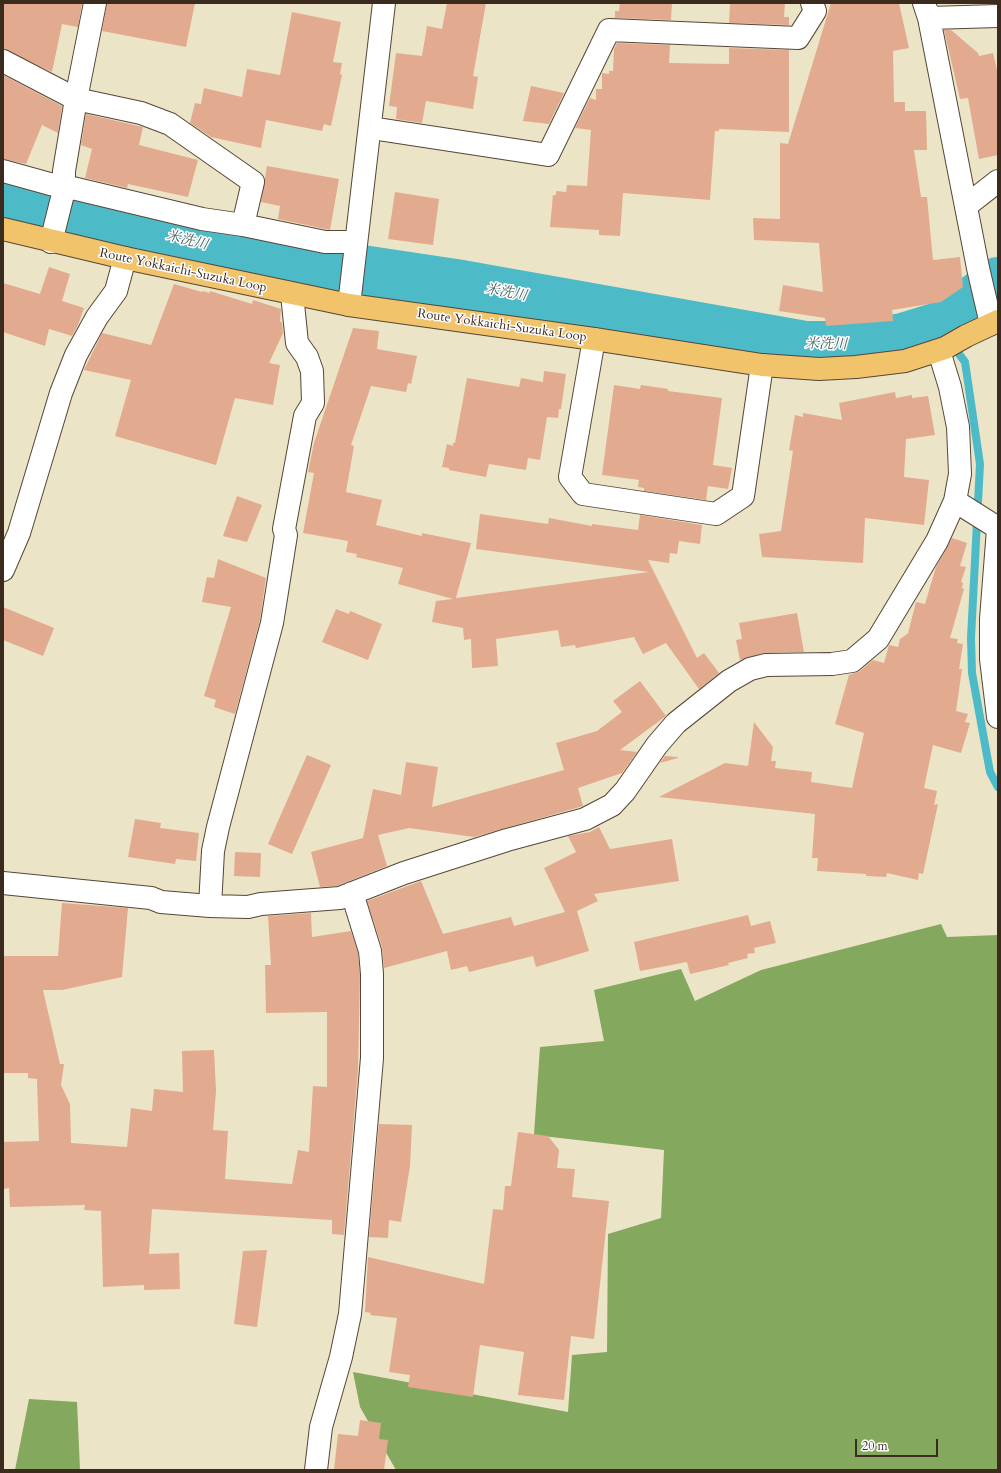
<!DOCTYPE html>
<meta charset="utf-8">
<style>
body{margin:0}
#map{position:relative;width:1001px;height:1473px;overflow:hidden;background:#ece4c6;font-family:Cardo,serif}
canvas{display:block}
.frame{position:absolute;inset:0;border:4px solid #3b2a1e;pointer-events:none}
.scale{position:absolute;left:855px;top:1439px;width:83px;height:18px;box-sizing:border-box;border:2px solid #3b2a1e;border-top:0;padding-left:5px;font-size:12px;line-height:14px;white-space:nowrap;color:#3b2a1e;-webkit-text-stroke:3px #fff;paint-order:stroke}
</style>
<div id="map">
<canvas width="1001" height="1473"></canvas>
<div class="frame"></div>
<div class="scale">20 m</div>
</div>
<script>
const c = document.querySelector('canvas').getContext('2d');
c.lineJoin = 'round';
function fillPath(path, color) { c.fillStyle = color; c.fill(path, 'evenodd'); }
const toPath = rows => new Path2D(rows.map(r => 'M' + r).join(''));
function strokePath(path, color, width, dash) { c.strokeStyle = color; c.lineWidth = width; c.lineCap = dash ? 'butt' : 'round'; c.setLineDash(dash || []); c.stroke(path); }
function label(font, color, halo, rows, align = 'center') {
  c.font = font + ' Cardo,"Noto Serif JP",serif'; c.lineWidth = 3; c.setLineDash([]); c.textBaseline = 'middle'; c.strokeStyle = halo; c.fillStyle = color; for (const [text, x, y, turn = 0] of rows) {
    c.save(); c.translate(x, y); c.rotate((+turn || 0) * Math.PI / 180); c.textAlign = isNaN(turn) ? turn : align; if (halo) c.strokeText(text, 0, 0); c.fillText(text, 0, 0); c.restore();
  }
}
fillPath(toPath([
 [941,924,947,937,998,935,998,1470,396,1470,360,1407,353,1372,568,1412,572,1355,607,1352,608,1234,661,1218,664,1150,534,1135,540,1047,604,1041,594,990,681,969,695,1001,761,970],
 [29,1399,77,1402,80,1470,15,1470]
]), '#83a85e');
strokePath(toPath([
 [939,327,965,362,980,464,971,638,972,673,990,772,998,787]
]), '#4dbbc7', 8);
strokePath(toPath([
 [3,195,215,248,462,285,806,346,854,346,903,338,939,327,998,282]
]), '#4dbbc7', 50);
fillPath(toPath([
 [3,3,82,3,78,27,62,24,52,72,3,49],
 [107,3,195,3,186,47,102,31],
 [447,3,486,3,473,76,478,77,473,109,426,101,422,123,396,119,397,107,389,106,396,53,422,56,427,26,442,29],
 [620,3,672,3,671,20,615,18,615,11,619,11],
 [730,3,785,3,784,17,789,17,789,25,729,23],
 [831,3,899,3,909,48,893,51,894,102,905,102,905,111,926,111,927,150,914,150,921,197,927,197,933,260,960,257,963,287,941,302,892,310,893,321,826,326,825,318,779,311,783,285,823,292,819,243,754,240,753,218,780,219,780,143,788,144],
 [292,12,341,22,333,62,342,63,340,74,342,75,331,126,324,124,322,131,266,120,261,148,211,137,190,123,195,103,201,104,204,88,242,97,247,69,280,75],
 [944,30,951,30,978,53,979,56,993,53,998,74,998,155,979,159,968,98,960,99],
 [617,43,670,45,669,63,729,64,729,48,789,50,789,132,719,129,719,131,715,131,710,200,623,193,620,236,599,235,599,230,550,227,553,195,556,195,556,191,566,192,567,185,587,186,591,130,575,128,590,98,596,100,596,89,602,89,602,73,609,74,609,71,613,71,614,49],
 [3,75,62,106,58,133,42,125,26,164,3,159],
 [531,86,564,93,549,124,523,121],
 [86,114,143,127,139,145,198,160,188,197,128,184,127,188,85,178,92,149,81,145],
 [267,166,339,179,330,230,278,219,280,206,261,202],
 [395,192,439,199,433,245,388,239],
 [49,267,70,274,62,301,84,308,78,325,72,336,49,329,45,346,3,332,3,283,40,294],
 [174,284,202,292,203,291,210,293,210,291,252,304,253,300,281,309,280,321,282,323,283,333,269,363,280,365,273,405,235,398,216,465,115,436,131,380,84,370,102,333,151,345],
 [353,328,379,331,377,349,417,356,411,384,408,383,406,392,371,386,351,445,354,446,346,492,382,500,376,525,422,536,422,533,471,543,456,598,649,572,476,549,480,514,548,524,549,518,592,526,592,524,638,530,640,515,702,525,700,544,679,541,677,554,670,553,669,563,648,560,697,658,704,653,719,673,699,689,666,643,643,654,634,637,576,648,575,645,561,647,558,630,496,639,498,666,472,668,471,639,464,640,463,628,432,622,436,601,453,599,398,584,403,568,356,557,357,554,346,552,348,541,303,533,314,473,308,472,314,443],
 [544,371,566,374,561,409,559,409,558,418,547,417,540,460,528,458,526,470,489,464,486,477,449,470,449,468,442,467,447,444,453,446,453,443,455,443,467,378,519,387,521,378,543,382],
 [614,385,640,389,641,385,668,389,668,391,722,398,713,465,732,468,728,489,708,486,706,500,644,491,644,488,638,487,639,480,602,475],
 [895,392,896,398,912,395,912,398,928,396,935,435,906,439,904,477,929,480,924,525,865,518,863,563,762,557,759,534,781,531,793,451,789,450,795,415,803,417,803,413,842,420,839,403],
 [237,496,262,505,247,542,223,536],
 [952,538,967,543,960,566,966,567,961,582,963,583,962,588,964,589,950,638,958,639,957,643,963,644,959,669,962,669,956,711,968,714,965,722,970,723,961,753,933,745,924,788,937,791,934,805,938,804,923,874,919,873,918,880,887,873,886,877,866,876,866,874,817,871,818,858,812,858,815,814,659,797,725,763,748,766,754,722,773,747,771,761,776,761,775,768,812,772,811,782,852,788,864,733,835,724,849,675,860,671,873,660,884,663,889,645,898,647,900,639,910,632,908,633,916,602,925,604,936,567],
 [218,559,266,578,260,620,235,714,214,707,216,700,204,696,231,607,202,602,207,577,214,578],
 [3,607,54,628,43,656,3,640],
 [336,609,349,614,350,611,382,624,368,660,322,642],
 [797,613,804,652,763,653,740,660,736,640,742,639,739,623],
 [640,681,666,716,620,750,637,752,622,773,578,788,583,806,474,837,409,828,378,835,387,866,337,886,320,887,311,852,363,838,373,789,401,795,406,762,438,767,432,807,564,770,556,743,597,731,622,712,613,701],
 [307,755,331,765,292,854,268,844],
 [665,756,678,757,678,758,660,763],
 [135,819,161,823,160,828,199,833,196,861,176,859,175,864,128,857],
 [599,827,610,849,672,839,679,881,594,894,598,901,577,911,589,951,536,967,533,956,469,972,467,966,451,970,447,951,384,968,382,947,367,901,421,881,443,934,511,917,514,926,565,912,544,868,576,852,568,836,590,832],
 [235,852,261,853,260,877,234,876],
 [62,903,128,908,122,977,62,990,43,990,60,1064,64,1064,61,1085,70,1104,71,1143,127,1147,131,1108,152,1111,154,1089,183,1092,182,1051,214,1050,216,1091,213,1130,228,1131,225,1179,292,1184,298,1150,309,1152,313,1086,327,1087,327,1012,266,1013,265,965,271,965,268,916,311,913,312,937,351,931,358,953,360,975,358,1070,344,1235,332,1234,332,1220,152,1209,149,1254,179,1253,180,1289,144,1290,144,1285,103,1287,101,1211,84,1210,85,1205,10,1207,9,1188,3,1189,3,1142,39,1141,37,1079,28,1078,28,1073,3,1073,3,956,58,956],
 [748,915,751,926,770,921,776,943,754,948,755,953,747,954,748,958,728,963,729,965,690,974,687,962,640,971,634,942],
 [379,1124,412,1125,410,1166,401,1222,389,1220,388,1238,369,1237],
 [518,1132,548,1136,559,1150,557,1168,575,1169,572,1197,609,1201,594,1339,571,1336,564,1400,518,1395,524,1352,480,1345,473,1397,408,1387,410,1375,389,1372,397,1318,370,1315,371,1313,365,1312,368,1257,484,1284,493,1209,503,1210,505,1186,511,1186],
 [267,1250,257,1327,234,1324,243,1251],
 [360,1420,381,1423,379,1439,388,1440,384,1470,334,1470,338,1434,358,1436]
]), '#e2ab8f');
const minor = toPath([
 [924,3,929,18,978,268,991,324],
 [929,18,998,16],
 [3,61,76,99,141,113,170,124,253,182,243,225],
 [371,128,548,155,609,30,798,38,815,11,812,3],
 [3,171,50,184,64,186,202,219,243,225,325,242,355,242],
 [966,206,998,181],
 [51,242,64,190,64,171,76,99,95,3],
 [349,305,384,3],
 [594,339,570,477,583,494,716,514,743,496,762,365],
 [955,501,998,528],
 [998,529,991,619,991,659,998,717],
 [3,570,19,533,61,393,76,355,97,317,116,291,125,258],
 [3,883,151,898,161,902,210,906,248,907,261,904,340,898,404,873,507,840,585,819,612,805,625,791,657,745,676,723,729,681,750,669,766,665,832,664,852,661,878,639,937,541,955,501,960,474,958,427,950,387,939,351],
 [210,906,213,851,218,827,272,623,286,535,284,529,305,416,313,403,312,371,307,357,297,343,292,294],
 [316,1470,321,1427,341,1357,350,1314,372,1058,372,974,370,951,352,893]
]);
const major = toPath([
 [3,229,125,258,349,305,594,339,762,365,819,369,856,367,905,361,945,348,966,336,998,321]
]);
strokePath(minor, '#564637', 24);
strokePath(major, '#564637', 24);
strokePath(minor, '#fff', 22);
strokePath(major, '#f1c36a', 22);
label('13px', '#3b2a1e', '#fff', [
 ["Route Yokkaichi-Suzuka Loop",183,271,12],
 ["Route Yokkaichi-Suzuka Loop",502,326,8]
]);
label('italic 14px', '#415d59', '#fff', [
 ["米洗川",187,241,14],
 ["米洗川",506,293,10],
 ["米洗川",826,345,1]
]);
</script>
